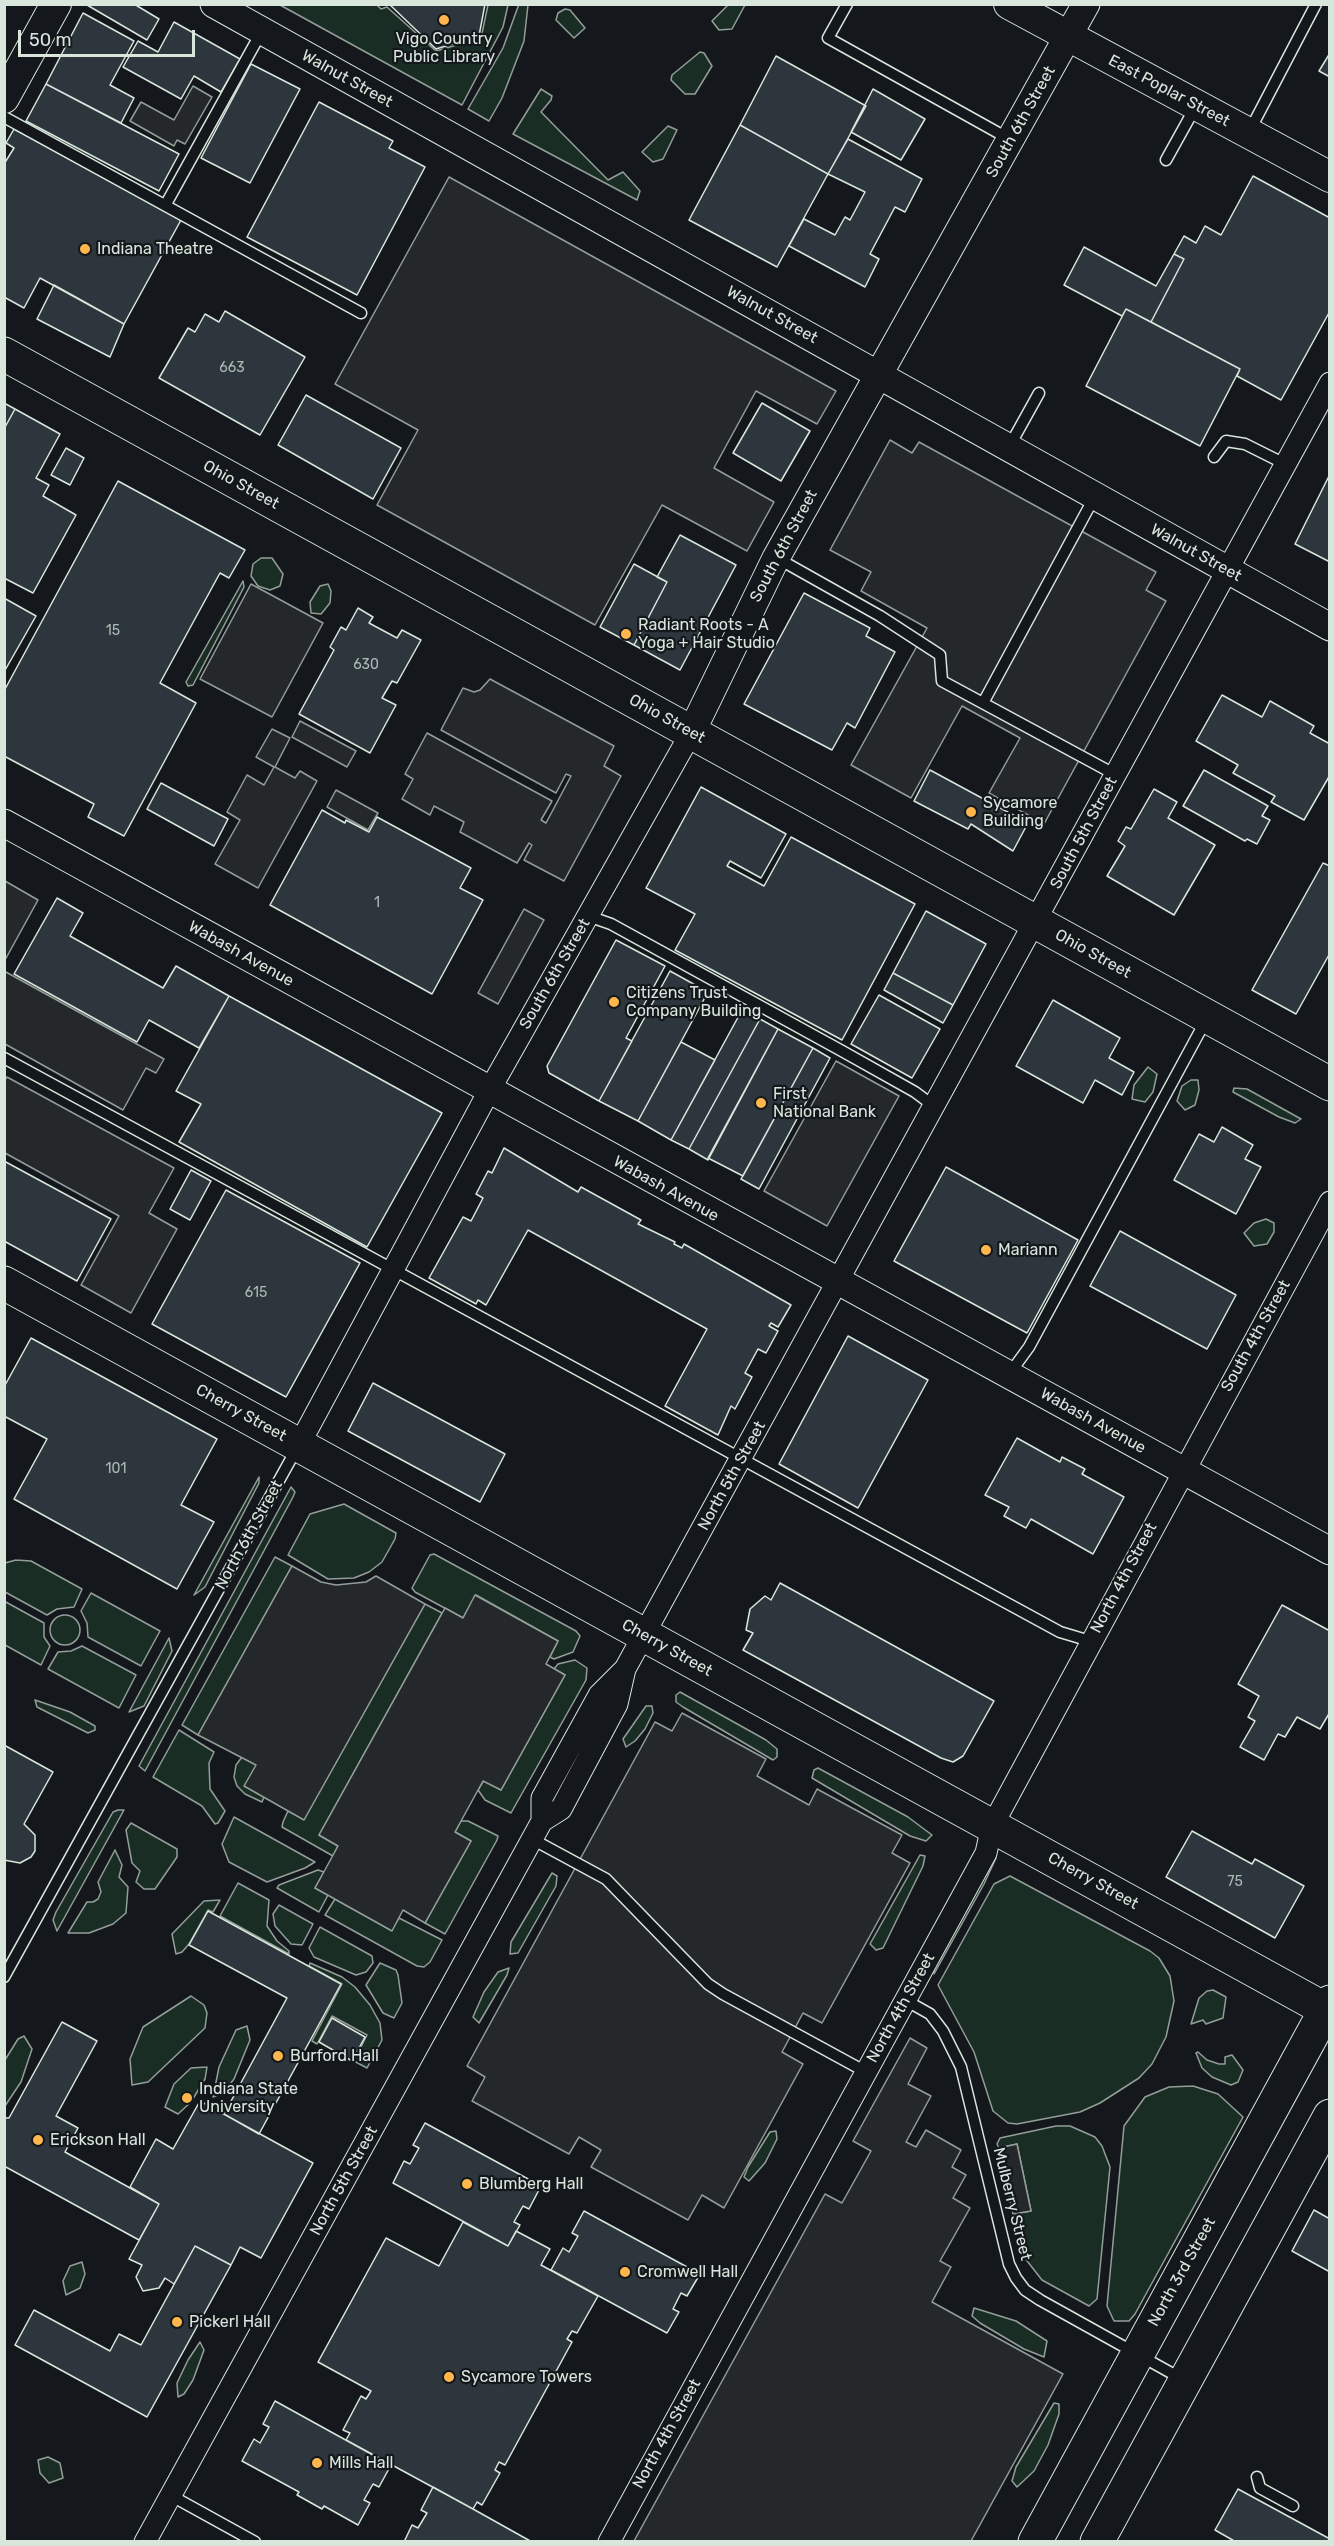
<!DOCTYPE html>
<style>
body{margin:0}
#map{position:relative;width:1334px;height:2546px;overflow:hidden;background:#14181c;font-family:Rubik,sans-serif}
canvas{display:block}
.frame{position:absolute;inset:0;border:6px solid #d8e6dc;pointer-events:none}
.scale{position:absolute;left:18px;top:30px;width:177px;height:27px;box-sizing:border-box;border:3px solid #d8e6dc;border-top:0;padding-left:8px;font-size:18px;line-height:21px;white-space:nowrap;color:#d8e6dc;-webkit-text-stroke:4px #14181c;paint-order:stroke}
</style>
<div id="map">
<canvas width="1334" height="2546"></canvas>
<div class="frame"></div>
<div class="scale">50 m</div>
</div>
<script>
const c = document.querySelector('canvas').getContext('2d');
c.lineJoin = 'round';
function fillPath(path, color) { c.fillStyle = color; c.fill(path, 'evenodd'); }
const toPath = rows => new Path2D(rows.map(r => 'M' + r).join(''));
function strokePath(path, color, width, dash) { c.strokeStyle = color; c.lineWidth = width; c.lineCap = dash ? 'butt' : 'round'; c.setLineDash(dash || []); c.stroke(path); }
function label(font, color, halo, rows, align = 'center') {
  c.font = font + ' Rubik,sans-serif'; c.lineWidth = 4.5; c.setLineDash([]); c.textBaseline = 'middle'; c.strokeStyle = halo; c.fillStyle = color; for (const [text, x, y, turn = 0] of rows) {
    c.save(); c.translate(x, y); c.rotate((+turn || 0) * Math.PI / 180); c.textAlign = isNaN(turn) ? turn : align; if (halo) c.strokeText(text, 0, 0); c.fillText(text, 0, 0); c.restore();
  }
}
const green = toPath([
 [376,4,381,9,387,7,436,51,481,38,488,5,508,5,503,27,462,105,280,5,376,4],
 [519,4,528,5,524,41,502,98,489,121,468,109,503,48,519,4],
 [728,5,745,5,732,29,719,30,712,21,728,5],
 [565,9,570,10,585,28,574,38,556,20,558,13,565,9],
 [700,52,704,53,712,66,695,94,685,94,671,80,672,75,700,52],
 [541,89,552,96,551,100,541,112,608,180,623,172,640,191,637,200,513,134,541,89],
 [668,126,677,130,663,159,653,162,642,152,668,126],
 [261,558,272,558,283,574,280,586,270,590,258,586,251,576,253,564,261,558],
 [243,581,244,587,204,664,193,685,188,686,186,682,243,581],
 [328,584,331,591,330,603,321,614,311,613,310,602,320,586,328,584],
 [1148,1067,1157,1074,1153,1092,1145,1102,1132,1099,1134,1085,1148,1067],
 [1191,1080,1198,1080,1199,1090,1195,1105,1185,1110,1177,1101,1182,1086,1191,1080],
 [1234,1088,1247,1089,1301,1119,1295,1123,1279,1117,1233,1092,1234,1088],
 [1266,1219,1274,1223,1274,1232,1267,1244,1254,1246,1244,1233,1254,1223,1266,1219],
 [259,1477,259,1483,205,1587,194,1595,259,1477],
 [291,1487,295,1492,293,1497,145,1771,139,1766,291,1487],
 [344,1504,396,1533,395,1539,382,1562,369,1572,354,1578,328,1579,288,1555,310,1514,344,1504],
 [434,1554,576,1631,580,1636,573,1652,554,1659,550,1657,558,1641,476,1595,463,1618,415,1592,412,1588,430,1555,434,1554],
 [275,1557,292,1566,198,1735,182,1725,275,1557],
 [16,1560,31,1561,82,1589,74,1607,57,1609,47,1615,5,1592,5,1563,16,1560],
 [91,1593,160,1631,141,1666,88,1637,87,1623,81,1611,91,1593],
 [4,1601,44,1623,44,1637,50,1646,41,1665,5,1645,4,1601],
 [425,1604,442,1613,319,1835,338,1846,333,1856,282,1827,283,1822,288,1811,304,1819,425,1604],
 '50 1630a15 15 0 1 1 30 0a15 15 0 1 1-30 0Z',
 [169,1638,172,1651,144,1706,129,1712,169,1638],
 [82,1646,136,1675,119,1708,48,1669,58,1652,71,1651,82,1646],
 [575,1660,587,1668,586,1680,511,1813,485,1800,478,1790,484,1780,501,1790,565,1675,554,1669,558,1664,575,1660],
 [680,1692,766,1740,777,1749,777,1757,773,1760,683,1707,676,1702,676,1695,680,1692],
 [35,1700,70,1712,95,1726,95,1730,88,1733,37,1707,35,1700],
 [646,1706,652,1706,653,1713,645,1729,635,1741,626,1747,623,1739,646,1706],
 [179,1730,214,1752,209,1763,210,1789,225,1811,218,1823,215,1824,202,1806,153,1777,179,1730],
 [242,1757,257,1765,245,1786,264,1797,262,1802,245,1794,237,1786,234,1777,236,1765,242,1757],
 [818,1768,908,1817,932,1835,926,1841,910,1836,812,1778,814,1770,818,1768],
 [118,1810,124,1810,57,1931,53,1920,56,1912,113,1812,118,1810],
 [234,1817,315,1862,305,1868,267,1882,229,1862,222,1844,234,1817],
 [461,1821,468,1821,498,1836,497,1840,445,1934,425,1923,471,1841,455,1832,461,1821],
 [131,1823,177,1849,177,1857,155,1889,144,1889,136,1882,140,1871,132,1863,126,1830,131,1823],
 [115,1850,122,1865,119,1877,128,1887,126,1913,113,1924,89,1933,68,1933,87,1902,93,1902,98,1899,101,1892,98,1882,115,1850],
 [920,1855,925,1856,923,1866,883,1948,876,1950,870,1944,920,1855],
 [996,1858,984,1884,934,1974,933,1966,991,1859,996,1858],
 [318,1870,324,1872,315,1888,328,1895,319,1912,277,1888,279,1885,318,1870],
 [552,1873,557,1876,556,1886,518,1953,510,1954,511,1942,552,1873],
 [1010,1876,1150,1951,1159,1958,1170,1976,1174,2001,1166,2037,1152,2064,1139,2078,1100,2103,1080,2112,1017,2124,1008,2123,993,2111,974,2052,938,1985,994,1884,1010,1876],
 [238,1883,269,1900,267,1926,277,1941,289,1951,289,1954,220,1916,238,1883],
 [335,1899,391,1930,399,1918,442,1940,430,1962,424,1967,417,1966,325,1915,335,1899],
 [220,1900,213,1912,208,1910,189,1944,182,1952,176,1954,172,1934,204,1901,220,1900],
 [279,1905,313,1924,302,1945,291,1944,275,1926,273,1914,279,1905],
 [320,1927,372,1956,373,1963,366,1972,356,1975,314,1957,309,1948,320,1927],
 [310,1963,342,1977,355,1987,370,2005,380,2023,382,2040,367,2068,354,2061,367,2035,332,2016,317,2044,312,2041,342,1984,309,1966,310,1963],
 [380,1963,396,1970,398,1975,402,2003,394,2018,383,2013,366,1985,380,1963],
 [509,1968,507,1975,479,2023,473,2017,484,1992,498,1972,509,1968],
 [1213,1990,1226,1997,1223,2018,1206,2024,1203,2020,1191,2024,1199,1998,1207,1991,1213,1990],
 [191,1996,204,2005,207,2013,205,2028,148,2082,132,2085,130,2059,143,2027,191,1996],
 [247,2026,250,2040,234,2079,223,2093,213,2097,219,2067,236,2030,247,2026],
 [24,2036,32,2049,21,2082,5,2106,5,2060,18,2039,24,2036],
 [1198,2052,1207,2060,1219,2064,1225,2064,1225,2057,1232,2055,1243,2070,1238,2082,1231,2085,1212,2077,1202,2068,1196,2053,1198,2052],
 [207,2067,205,2079,191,2102,178,2114,165,2107,174,2084,191,2068,207,2067],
 [1193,2086,1218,2094,1243,2117,1135,2314,1129,2321,1114,2321,1107,2306,1124,2126,1145,2097,1169,2087,1193,2086],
 [1056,2126,1070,2126,1095,2137,1102,2146,1110,2167,1097,2299,1089,2306,1042,2280,1024,2257,1013,2214,1031,2211,1017,2144,999,2148,997,2144,1000,2138,1056,2126],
 [776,2131,777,2139,765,2163,749,2181,744,2177,748,2167,770,2132,776,2131],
 [82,2262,85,2274,80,2288,66,2295,63,2281,70,2266,82,2262],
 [974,2308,1016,2321,1047,2341,1044,2357,1024,2349,980,2323,972,2316,974,2308],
 [200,2342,204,2350,193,2380,184,2394,178,2397,177,2383,188,2360,200,2342],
 [1054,2403,1059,2404,1059,2414,1048,2445,1034,2471,1017,2487,1012,2481,1016,2467,1054,2403],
 [48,2457,60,2463,63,2478,49,2483,40,2473,38,2460,48,2457]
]);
fillPath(green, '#1a2d24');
strokePath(green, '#939e99', 1.5);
const parking = toPath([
 [193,86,212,97,185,144,177,140,174,146,130,121,141,102,174,120,193,86],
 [449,177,836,391,817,424,756,391,714,468,774,502,747,551,662,505,595,625,377,505,418,430,335,384,449,177],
 [890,440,912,453,919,442,1156,572,1146,590,1166,601,1044,824,989,793,1020,738,962,706,911,798,851,765,927,628,861,591,871,572,830,550,890,440],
 [251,584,323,623,272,717,200,679,251,584],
 [490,679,614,746,604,766,621,776,564,881,524,860,532,845,529,843,517,863,460,832,464,822,434,806,430,815,402,799,413,779,405,774,427,733,552,801,541,820,546,823,571,776,566,774,556,793,441,730,463,688,474,692,480,690,490,679],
 [300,721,356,751,347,767,292,737,300,721],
 [272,729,290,738,275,767,295,778,300,771,317,781,258,888,215,864,240,820,227,812,247,775,264,785,274,767,256,757,272,729],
 [336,790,378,813,368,830,327,807,336,790],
 [5,881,38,900,5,960,5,881],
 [524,909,544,920,498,1004,478,993,524,909],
 [4,971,164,1059,156,1073,146,1068,123,1110,5,1044,4,971],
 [836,1061,899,1096,827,1226,764,1191,836,1061],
 [7,1077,174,1168,149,1213,177,1229,131,1313,81,1285,119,1216,5,1153,4,1081,7,1077],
 [292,1566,321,1582,336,1585,366,1582,376,1576,425,1604,304,1820,244,1786,256,1765,198,1735,292,1566],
 [475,1595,558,1641,546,1664,565,1675,501,1790,483,1781,455,1832,471,1841,425,1923,403,1910,392,1931,315,1888,338,1846,319,1835,445,1608,463,1618,475,1595],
 [682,1713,766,1759,757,1776,809,1805,817,1789,902,1835,892,1853,910,1863,822,2023,803,2013,782,2052,803,2064,724,2208,702,2195,688,2220,591,2167,601,2150,579,2137,569,2154,472,2101,485,2077,467,2066,655,1722,672,1731,682,1713],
 [910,2038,927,2048,908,2084,931,2096,906,2142,916,2147,926,2130,961,2150,952,2167,966,2175,953,2198,970,2208,940,2261,951,2267,932,2302,1063,2374,971,2541,634,2541,825,2194,842,2203,871,2151,853,2141,910,2038],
 [1017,2144,1031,2211,1013,2214,999,2148,1017,2144]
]);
fillPath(parking, '#24282b');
strokePath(parking, '#939e99', 1.5);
const building = toPath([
 [134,4,159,19,147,40,87,5,134,4],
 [389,4,485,4,479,36,436,49,389,4],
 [83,13,134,41,110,85,134,98,121,123,46,84,83,13],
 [174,22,240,59,221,92,194,76,181,99,123,67,138,41,158,52,174,22],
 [1330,53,1330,77,1319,71,1330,53],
 [776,56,866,106,828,174,740,125,776,56],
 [251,64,300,89,250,183,201,158,251,64],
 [46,84,179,154,159,191,26,121,46,84],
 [873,89,925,119,901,160,851,132,873,89],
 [319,102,393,141,389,148,425,167,357,295,247,237,319,102],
 [740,125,828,174,777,267,689,220,740,125],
 [14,129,181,220,124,324,40,278,24,308,4,297,4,164,14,148,6,143,14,129],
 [848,139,922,179,905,212,895,207,870,254,879,259,865,287,789,246,804,219,835,235,845,217,850,220,865,192,828,174,848,139],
 [1253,176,1330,218,1330,311,1281,400,1237,376,1240,369,1151,322,1184,259,1174,254,1184,236,1196,243,1205,226,1221,235,1253,176],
 [1084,247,1156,286,1174,254,1184,259,1151,322,1126,309,1122,316,1064,285,1084,247],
 [54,285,124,324,110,357,37,319,54,285],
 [1126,309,1240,369,1200,446,1086,386,1126,309],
 [225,311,305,357,260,435,159,378,188,328,195,332,205,314,219,322,225,311],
 [306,395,401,448,373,499,278,445,306,395],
 [4,403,15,409,4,429,4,403],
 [762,403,810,431,781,481,733,453,762,403],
 [15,409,60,434,36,478,49,485,43,496,76,515,33,593,4,578,4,429,15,409],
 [66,448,84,458,70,485,51,475,66,448],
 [1330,474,1330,562,1295,544,1330,474],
 [118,481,245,550,229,578,220,573,160,683,196,703,124,836,88,817,94,804,4,756,4,691,118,481],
 [680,535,736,565,680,670,634,645,667,582,657,577,680,535],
 [634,564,667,582,634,645,600,627,634,564],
 [804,593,870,628,866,636,895,652,855,728,847,723,832,750,744,704,804,593],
 [4,598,36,616,4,672,4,598],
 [358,608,373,617,369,623,397,638,402,630,421,640,397,683,392,681,382,698,396,705,370,753,299,714,334,650,330,647,341,627,346,630,358,608],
 [1222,695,1262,717,1270,701,1314,726,1310,733,1330,744,1330,775,1304,820,1271,802,1275,796,1233,773,1238,765,1196,741,1222,695],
 [930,770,1028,823,1013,851,971,824,968,829,914,801,930,770],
 [1204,770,1268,806,1262,816,1270,820,1257,844,1247,839,1245,841,1183,806,1204,770],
 [161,783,228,819,214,846,147,809,161,783],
 [701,787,786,834,761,878,730,861,727,866,764,886,791,837,915,904,842,1040,675,950,695,914,646,888,701,787],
 [1154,789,1177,802,1168,818,1215,845,1174,915,1107,876,1125,846,1118,841,1126,827,1131,829,1154,789],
 [322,810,345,823,346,820,369,832,377,817,471,868,460,888,483,900,432,994,270,905,322,810],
 [1323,863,1330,866,1330,953,1296,1014,1252,990,1323,863],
 [57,898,83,913,70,936,163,988,176,966,229,996,199,1048,149,1020,137,1042,14,974,57,898],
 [926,911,986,944,953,1005,893,973,926,911],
 [616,940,665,966,626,1038,632,1041,599,1101,549,1073,547,1066,616,940],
 [670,971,708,992,638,1121,599,1101,670,971],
 [893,973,953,1005,943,1023,884,990,893,973],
 [879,995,940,1029,912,1078,851,1044,879,995],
 [229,996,442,1113,367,1247,179,1142,201,1104,176,1091,229,996],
 [1053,1000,1120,1038,1109,1058,1134,1072,1122,1095,1095,1080,1083,1103,1016,1066,1053,1000],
 [742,1010,760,1019,689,1149,671,1140,742,1010],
 [760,1019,778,1029,708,1160,689,1149,760,1019],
 [778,1029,813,1048,743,1176,708,1158,778,1029],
 [681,1042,715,1060,671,1140,638,1121,681,1042],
 [813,1048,830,1058,759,1189,741,1179,813,1048],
 [1222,1127,1253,1145,1245,1159,1261,1167,1236,1214,1174,1180,1199,1134,1214,1142,1222,1127],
 [504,1148,578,1192,581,1187,641,1220,638,1224,675,1242,674,1244,682,1248,684,1244,791,1305,778,1327,771,1323,769,1326,778,1331,766,1353,758,1349,745,1373,752,1377,735,1409,731,1406,718,1435,665,1406,707,1329,528,1230,486,1305,478,1300,476,1304,429,1278,463,1217,471,1221,483,1198,476,1194,488,1171,492,1173,504,1148],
 [4,1161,111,1219,77,1281,4,1241,4,1161],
 [946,1167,1078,1240,1027,1333,894,1261,946,1167],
 [191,1170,211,1181,190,1220,170,1209,191,1170],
 [226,1190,360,1263,286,1397,152,1324,226,1190],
 [1120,1231,1236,1295,1207,1349,1090,1286,1120,1231],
 [848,1336,928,1380,858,1508,779,1464,848,1336],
 [31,1338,217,1439,181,1505,214,1522,177,1589,14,1499,47,1439,4,1416,4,1387,31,1338],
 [373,1383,505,1454,480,1502,348,1431,373,1383],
 [1017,1438,1060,1462,1062,1457,1085,1469,1082,1474,1124,1497,1093,1554,1031,1519,1026,1528,1004,1516,1009,1507,985,1495,1017,1438],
 [780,1583,994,1701,963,1756,953,1762,941,1758,743,1650,753,1633,746,1630,750,1609,765,1596,771,1600,780,1583],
 [1282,1605,1330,1631,1330,1712,1320,1729,1297,1717,1285,1737,1278,1734,1264,1760,1240,1747,1255,1721,1248,1717,1259,1696,1238,1684,1282,1605],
 [4,1745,53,1772,24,1824,35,1835,35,1851,31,1857,20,1863,4,1860,4,1745],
 [1192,1831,1252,1864,1255,1859,1304,1886,1275,1938,1166,1877,1192,1831],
 [208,1911,341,1984,259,2134,224,2114,287,1998,189,1945,208,1911],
 [332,2018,365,2037,352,2061,319,2042,332,2018],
 [62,2022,97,2041,56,2116,78,2128,65,2152,159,2204,139,2240,4,2166,4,2118,9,2118,62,2022],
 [200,2101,313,2163,261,2258,240,2247,231,2265,195,2246,174,2284,165,2278,159,2288,143,2291,136,2277,142,2265,129,2259,159,2204,130,2187,156,2139,173,2149,200,2101],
 [425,2123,541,2186,529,2209,523,2206,514,2222,520,2225,508,2246,393,2183,404,2161,410,2164,419,2148,413,2145,425,2123],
 [1314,2210,1330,2219,1330,2272,1292,2251,1314,2210],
 [584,2211,700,2274,687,2296,681,2293,673,2309,679,2312,667,2333,551,2270,563,2248,569,2252,578,2236,572,2233,584,2211],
 [463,2222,508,2246,516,2231,550,2249,541,2265,598,2296,577,2333,572,2331,567,2339,572,2342,505,2465,499,2462,495,2470,500,2473,482,2505,477,2502,473,2509,346,2440,350,2433,343,2430,361,2396,366,2399,371,2391,318,2362,386,2238,439,2266,463,2222],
 [195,2246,231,2265,147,2417,15,2345,34,2310,110,2351,119,2334,141,2345,195,2246],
 [275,2401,391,2465,379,2487,373,2484,364,2500,370,2503,358,2525,324,2506,322,2509,297,2495,299,2492,242,2461,254,2439,260,2443,269,2427,263,2424,275,2401],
 [433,2487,473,2509,532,2542,404,2542,412,2525,418,2528,427,2513,421,2510,433,2487],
 [1238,2489,1330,2539,1330,2542,1236,2542,1215,2530,1238,2489]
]);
fillPath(building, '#2c363c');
strokePath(building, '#d8e6dc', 1.5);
const service = toPath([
 [847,4,828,38,1011,140],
 [4,117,361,313],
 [1249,132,1316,4],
 [1166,160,1196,106],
 [166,204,262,31],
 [1009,447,1039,393],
 [1214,457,1226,441,1245,444,1285,464],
 [777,558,880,616,940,655,942,681,1116,775],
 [983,703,1095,496],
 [588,916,611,924,842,1051,915,1092,935,1107],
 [4,1058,1060,1632,1090,1641],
 [1010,1373,1029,1347,1206,1020],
 [532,1839,606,1879,708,1984,723,1994,866,2072],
 [4,1977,297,1448],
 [905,2000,930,2014,943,2031,961,2067,1009,2264,1016,2278,1025,2290,1040,2300,1182,2379],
 [1257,2477,1260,2488,1293,2506],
 [170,2495,255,2542]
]);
const minor = toPath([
 [299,1445,489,1091,691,733],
 [542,1821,542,1798,599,1695,625,1669],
 [145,2542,542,1821,561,1809,617,1704,625,1669,1330,383],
 [609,2542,986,1853,992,1826,1330,1202]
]);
const tertiary = toPath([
 [214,4,1330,627],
 [691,733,776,558,1086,4],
 [4,823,1330,1551]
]);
const secondary = toPath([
 [1009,4,1330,177],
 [4,98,56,4]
]);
const primary = toPath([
 [4,354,1330,1084],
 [4,1283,1330,2012]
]);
const trunk = toPath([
 [1035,2542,1330,2002],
 [1097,2542,1330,2116]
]);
strokePath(service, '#d8e6dc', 13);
strokePath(minor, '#d8e6dc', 23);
strokePath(tertiary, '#d8e6dc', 29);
strokePath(secondary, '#d8e6dc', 32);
strokePath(primary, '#d8e6dc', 35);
strokePath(trunk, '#d8e6dc', 35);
strokePath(service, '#14181c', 10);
strokePath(minor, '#14181c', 21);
strokePath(tertiary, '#14181c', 27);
strokePath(secondary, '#14181c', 30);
strokePath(primary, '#14181c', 33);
strokePath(trunk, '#14181c', 33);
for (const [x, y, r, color] of [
 [444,20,6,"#ffb74d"],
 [85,249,6,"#ffb74d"],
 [626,634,6,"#ffb74d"],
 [971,812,6,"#ffb74d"],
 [614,1002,6,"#ffb74d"],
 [761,1103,6,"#ffb74d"],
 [986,1250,6,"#ffb74d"],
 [278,2056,6,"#ffb74d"],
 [187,2098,6,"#ffb74d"],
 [38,2140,6,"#ffb74d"],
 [467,2184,6,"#ffb74d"],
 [625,2272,6,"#ffb74d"],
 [177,2322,6,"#ffb74d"],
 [449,2377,6,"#ffb74d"],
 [317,2463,6,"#ffb74d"]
]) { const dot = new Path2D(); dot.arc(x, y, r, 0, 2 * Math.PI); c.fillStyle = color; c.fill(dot); strokePath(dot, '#14181c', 2); }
label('14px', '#adbab4', null, [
 ["663",232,368],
 ["15",113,631],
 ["630",366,665],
 ["1",377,903],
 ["615",256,1293],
 ["101",116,1469],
 ["75",1235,1882]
]);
label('16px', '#d8e6dc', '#14181c', [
 ["Vigo Country",444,39,"center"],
 ["Public Library",444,57,"center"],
 ["Indiana Theatre",97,249],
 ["Radiant Roots - A",638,625],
 ["Yoga + Hair Studio",638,643],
 ["Sycamore",983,803],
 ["Building",983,821],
 ["Citizens Trust",626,993],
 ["Company Building",626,1011],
 ["First",773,1094],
 ["National Bank",773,1112],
 ["Mariann",998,1250],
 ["Burford Hall",290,2056],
 ["Indiana State",199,2089],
 ["University",199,2107],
 ["Erickson Hall",50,2140],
 ["Blumberg Hall",479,2184],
 ["Cromwell Hall",637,2272],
 ["Pickerl Hall",189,2322],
 ["Sycamore Towers",461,2377],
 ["Mills Hall",329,2463]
], 'left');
label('16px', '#d8e6dc', '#14181c', [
 ["Walnut Street",347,79,29],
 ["East Poplar Street",1169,91,28],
 ["South 6th Street",1021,122,-61],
 ["Walnut Street",772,315,29],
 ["Ohio Street",241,485,29],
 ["South 6th Street",784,546,-62],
 ["Walnut Street",1196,553,29],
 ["Ohio Street",667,719,29],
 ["South 5th Street",1084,833,-62],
 ["Wabash Avenue",241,954,29],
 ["Ohio Street",1093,954,29],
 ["South 6th Street",555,974,-60],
 ["Wabash Avenue",666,1189,29],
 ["South 4th Street",1256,1336,-61],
 ["Cherry Street",241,1413,29],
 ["Wabash Avenue",1093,1421,29],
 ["North 5th Street",732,1476,-61],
 ["North 6th Street",249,1535,-61],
 ["North 4th Street",1124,1578,-62],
 ["Cherry Street",667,1648,29],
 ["Cherry Street",1093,1881,29],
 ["North 4th Street",901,2008,-61],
 ["North 5th Street",344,2181,-61],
 ["Mulberry Street",1012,2204,76],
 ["North 3rd Street",1182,2272,-61],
 ["North 4th Street",667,2434,-61]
]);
</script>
